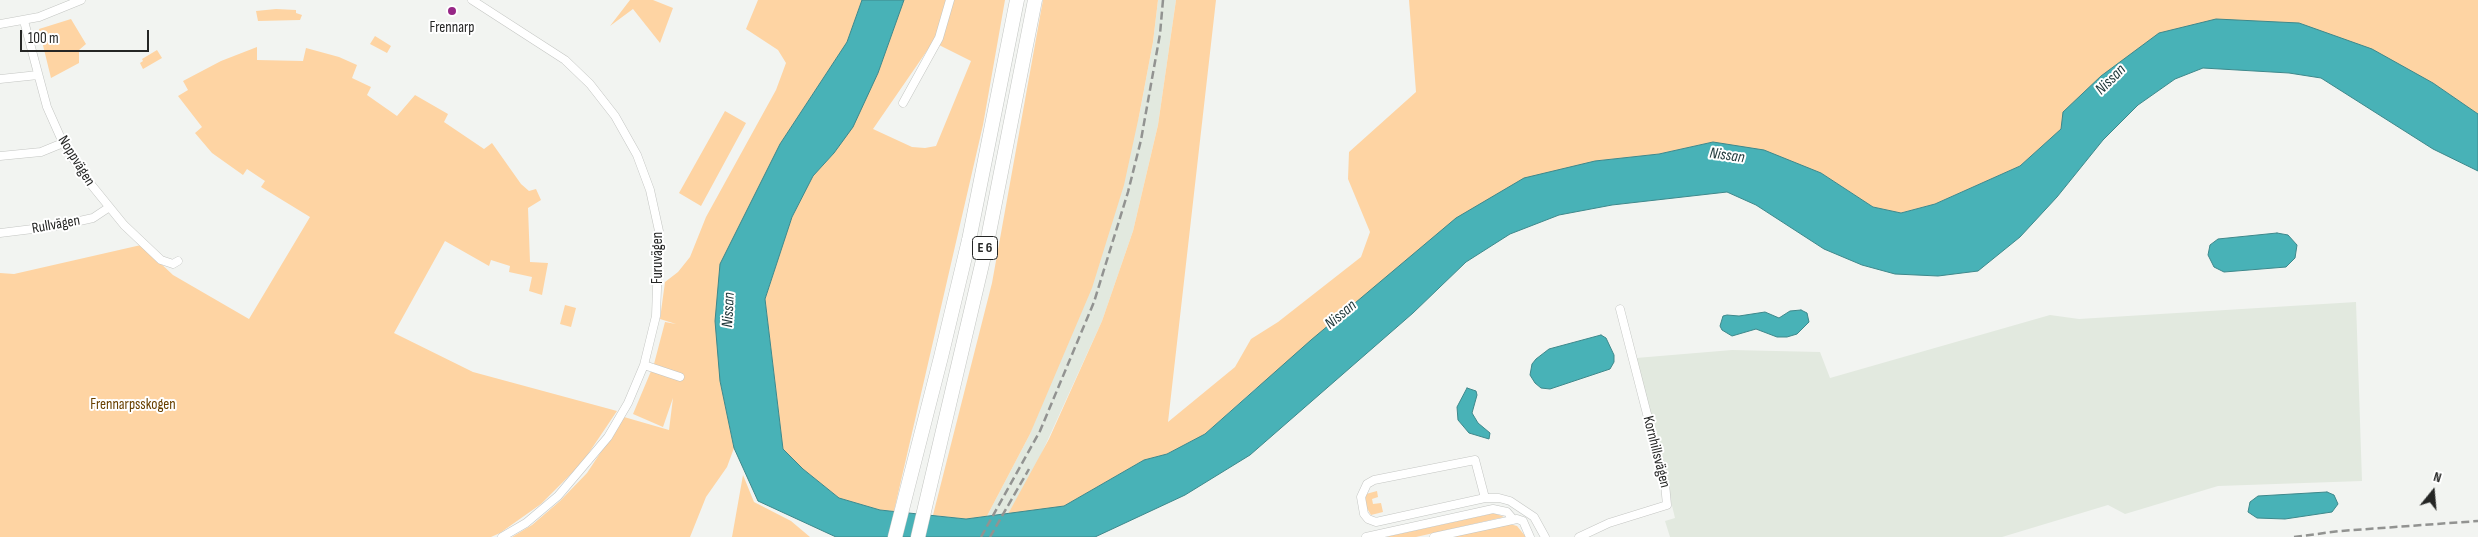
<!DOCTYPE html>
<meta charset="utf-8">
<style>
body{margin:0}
#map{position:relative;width:2478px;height:537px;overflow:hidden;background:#f2f4f1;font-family:"Sofia Sans Condensed",sans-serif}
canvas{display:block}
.north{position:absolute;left:2408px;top:467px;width:50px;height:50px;-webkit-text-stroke:4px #fff;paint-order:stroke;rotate:17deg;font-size:14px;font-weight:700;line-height:20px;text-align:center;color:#252625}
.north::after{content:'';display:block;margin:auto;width:18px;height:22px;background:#252625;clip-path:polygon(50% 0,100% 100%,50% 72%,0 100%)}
.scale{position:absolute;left:20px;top:30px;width:129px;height:22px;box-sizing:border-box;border:2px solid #252625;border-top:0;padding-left:6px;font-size:15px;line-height:18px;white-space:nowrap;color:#252625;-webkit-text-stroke:4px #fff;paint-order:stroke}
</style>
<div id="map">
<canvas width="2478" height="537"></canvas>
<div class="north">N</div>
<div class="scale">100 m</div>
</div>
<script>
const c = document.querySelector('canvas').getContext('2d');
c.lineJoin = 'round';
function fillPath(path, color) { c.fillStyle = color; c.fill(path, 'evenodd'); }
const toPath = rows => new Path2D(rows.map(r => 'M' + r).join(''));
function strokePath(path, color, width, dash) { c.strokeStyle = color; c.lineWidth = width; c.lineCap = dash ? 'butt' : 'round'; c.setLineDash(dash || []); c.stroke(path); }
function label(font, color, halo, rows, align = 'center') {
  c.font = font + ' "Sofia Sans Condensed",sans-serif'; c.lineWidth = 4; c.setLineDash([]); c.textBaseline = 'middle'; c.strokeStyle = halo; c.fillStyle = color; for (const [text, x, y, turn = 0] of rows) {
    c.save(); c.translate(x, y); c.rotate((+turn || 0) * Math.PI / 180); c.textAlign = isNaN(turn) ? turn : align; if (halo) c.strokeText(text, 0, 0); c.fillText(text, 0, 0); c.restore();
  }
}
fillPath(toPath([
 [1158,0,1176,0,1158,125,1133,231,1102,321,1034,470,1008,514,987,516,1030,434,1139,116,1153,42],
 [2356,302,2362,481,2218,486,2125,514,2108,505,2002,537,1670,537,1665,521,1675,518,1636,358,1732,350,1820,352,1830,378,2050,315,2079,319]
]), '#e2e9df');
fillPath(toPath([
 [630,0,653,0,673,8,660,43,633,9,610,26],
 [758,0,862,0,847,42,780,144,720,381,734,448,727,467,706,497,690,537,512,537,532,525,560,501,587,473,624,417,669,430,673,398,663,427,633,414,654,364,665,322,676,324,660,319,665,282,678,272,690,257,706,217,776,90,786,63,778,50,746,29],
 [904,0,1005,0,983,125,894,511,880,510,839,498,803,469,783,449,765,299,792,217,813,176,834,153,878,73],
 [933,42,971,61,936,146,925,148,912,147,873,129],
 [1043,0,1158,0,1153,42,1139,116,1124,185,1092,288,1030,434,987,516,966,519,933,515,992,283],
 [1176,0,1216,0,1168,422,1235,367,1251,339,1278,322,1361,257,1370,232,1348,179,1349,152,1416,92,1409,0,2478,0,2478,114,2433,83,2299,23,2062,129,2020,166,1935,204,1900,213,1873,207,1821,173,1713,142,1659,154,1595,161,1255,389,1205,434,1167,454,1144,460,1064,506,1008,514,1049,439,1102,321,1133,231,1158,125],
 [276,9,296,10,296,13,302,15,300,20,258,21,256,11],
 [71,19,86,44,79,50,79,63,51,78,39,29],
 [375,36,391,46,387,53,370,44],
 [257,47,257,60,303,61,306,48,339,57,357,65,352,78,371,87,367,95,397,116,415,95,448,114,444,122,484,149,492,143,521,184,529,191,536,189,541,200,528,208,530,262,548,263,542,295,529,291,532,277,509,272,510,266,491,260,489,266,445,241,394,333,473,372,617,411,582,463,541,504,500,533,491,537,0,537,0,273,14,274,141,245,173,275,249,319,310,217,261,187,265,181,247,169,243,175,212,153,195,133,202,127,178,96,188,90,183,81,221,61],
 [157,50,162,58,143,69,140,63,143,61,142,59],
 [725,111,746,123,701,206,679,193],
 [565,305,576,308,571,327,560,324],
 [743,475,754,502,791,521,810,537,732,537],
 [1377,491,1378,497,1372,499,1373,504,1381,503,1383,512,1371,515,1365,505,1366,494],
 [1494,513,1504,517,1416,537,1385,537],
 [1506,523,1517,526,1526,537,1447,537]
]), '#fed4a3');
const water = toPath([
 [862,0,904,0,878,73,853,127,834,153,813,176,792,217,765,299,783,449,803,469,839,498,880,510,966,519,1064,506,1144,460,1167,454,1205,434,1311,340,1456,218,1524,178,1595,161,1659,154,1713,142,1764,150,1821,173,1873,207,1901,213,1935,204,2020,166,2061,129,2063,112,2101,76,2159,33,2216,19,2299,23,2372,49,2433,83,2478,114,2478,171,2433,149,2321,78,2289,73,2203,68,2175,79,2138,105,2103,140,2057,197,2020,237,1978,271,1938,276,1895,274,1862,265,1824,249,1756,205,1727,192,1612,205,1559,215,1510,234,1466,262,1413,313,1250,455,1185,495,1095,537,836,537,758,501,734,448,720,381,715,321,720,264,780,144,847,42,862,0],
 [2277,233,2288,235,2297,245,2295,258,2286,267,2224,272,2214,267,2208,255,2210,245,2218,239,2277,233],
 [1801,310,1807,313,1809,322,1797,334,1787,337,1777,337,1756,329,1732,336,1722,330,1720,326,1723,316,1727,315,1739,316,1765,312,1779,318,1790,311,1801,310],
 [1601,335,1606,338,1614,355,1614,362,1610,369,1550,389,1541,388,1535,383,1530,375,1532,364,1536,359,1549,349,1601,335],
 [1467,388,1476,391,1477,395,1472,413,1478,423,1490,433,1489,439,1469,433,1458,420,1457,407,1467,388],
 [2327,492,2334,495,2338,504,2332,512,2285,519,2257,518,2248,512,2250,502,2258,496,2327,492]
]);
fillPath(water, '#48b2b7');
strokePath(water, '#3e888b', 1);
const minor = toPath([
 [472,0,565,60,590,84,615,116,637,155,650,190,659,231,656,316,644,365,628,403,608,437,558,496,526,523,502,537],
 [24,21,47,107,63,143,85,177,124,225,161,260,173,264,178,261],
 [0,24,39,17,81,0],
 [0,79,38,75],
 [903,103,939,38,950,0],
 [0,156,41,152,63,143],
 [0,233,57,226,93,218,108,208],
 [644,365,680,377],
 [1485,498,1475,460,1374,480,1367,484,1361,497,1364,514,1368,519,1376,522,1485,498,1499,498,1510,501,1534,517,1545,537],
 [1366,537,1493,509,1507,512,1513,519],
 [1434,537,1517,519,1523,521,1530,537],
 [1579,537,1609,523,1667,505,1665,484,1620,309]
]);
const motorway = toPath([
 [895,537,941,357,969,240,1017,0],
 [918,537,987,243,1035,0]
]);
strokePath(minor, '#c4c6c3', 9);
strokePath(motorway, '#c4c6c3', 15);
strokePath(minor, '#fff', 8);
strokePath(motorway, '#fff', 14);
strokePath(toPath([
 [981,537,1040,431,1094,302,1128,192,1141,140,1160,34,1163,0],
 [990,537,1029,469],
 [2294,537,2340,531,2478,521]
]), '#929391', 2.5, [8, 4]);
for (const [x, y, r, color] of [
 [452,11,5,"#972786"]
]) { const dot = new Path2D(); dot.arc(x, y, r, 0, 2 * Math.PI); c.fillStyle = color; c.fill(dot); strokePath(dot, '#fff', 2); }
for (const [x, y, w] of [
 [985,248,25]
]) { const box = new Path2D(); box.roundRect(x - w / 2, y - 11.5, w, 23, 4); c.fillStyle = '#fff'; c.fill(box); strokePath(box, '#252625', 1); }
label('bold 14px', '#252625', null, [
 ["E 6",985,248]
]);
label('15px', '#252625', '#fff', [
 ["Frennarp",452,28]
]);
label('15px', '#252625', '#fff', [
 ["Noppvägen",76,161,58],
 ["Rullvägen",56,225,-10],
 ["Furuvägen",658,258,-90],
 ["Kornhillsvägen",1656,452,76]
]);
label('15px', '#694100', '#fff', [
 ["Frennarpsskogen",133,405]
]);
label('italic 16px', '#223a3c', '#fff', [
 ["Nissan",2111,80,-45],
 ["Nissan",1727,156,8],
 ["Nissan",729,310,-87],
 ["Nissan",1341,315,-40]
]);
</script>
